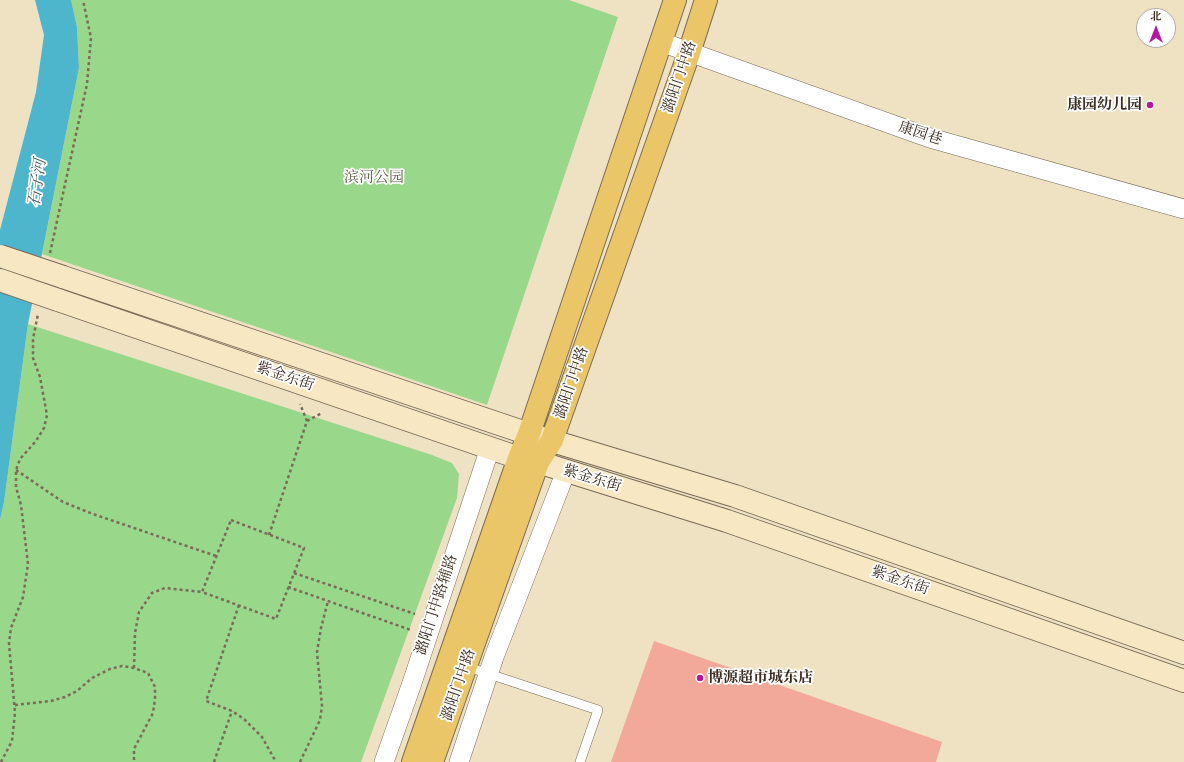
<!DOCTYPE html>
<meta charset="utf-8">
<style>
body{margin:0}
#map{position:relative;width:1184px;height:762px;overflow:hidden;background:#efe2c3;font-family:"Libre Bodoni","Noto Serif SC",serif}
canvas{display:block}
.north{position:absolute;left:1136px;top:8px;width:40px;height:40px;box-sizing:border-box;background:#fff;border:1px solid #b1aaa5;border-radius:50%;rotate:0deg;font-size:11px;font-weight:700;line-height:16px;text-align:center;color:#3b2a1e}
.north::after{content:'';display:block;margin:auto;width:14px;height:18px;background:#b5179e;clip-path:polygon(50% 0,100% 100%,50% 72%,0 100%)}
</style>
<div id="map">
<canvas width="1184" height="762"></canvas>
<div class="north">北</div>
</div>
<script>
const c = document.querySelector('canvas').getContext('2d');
c.lineJoin = 'round';
function fillPath(path, color) { c.fillStyle = color; c.fill(path, 'evenodd'); }
const toPath = rows => new Path2D(rows.map(r => 'M' + r).join(''));
function strokePath(path, color, width, dash) { c.strokeStyle = color; c.lineWidth = width; c.lineCap = dash ? 'butt' : 'round'; c.setLineDash(dash || []); c.stroke(path); }
function label(font, color, halo, rows, align = 'center') {
  c.font = font + ' "Libre Bodoni","Noto Serif SC",serif'; c.lineWidth = 3.5; c.setLineDash([]); c.textBaseline = 'middle'; c.strokeStyle = halo; c.fillStyle = color; for (const [text, x, y, turn = 0] of rows) {
    c.save(); c.translate(x, y); c.rotate((+turn || 0) * Math.PI / 180); c.textAlign = isNaN(turn) ? turn : align; if (halo) c.strokeText(text, 0, 0); c.fillText(text, 0, 0); c.restore();
  }
}
fillPath(toPath([
 [71,0,569,0,618,17,487,405,42,254,79,68,77,27],
 [28,324,432,455,452,463,459,474,457,498,361,762,0,762,0,520,4,502]
]), '#99d78b');
fillPath(toPath([
 [35,0,71,0,77,27,79,68,28,324,4,502,0,520,0,230,36,92,44,35]
]), '#4eb6cc');
fillPath(toPath([
 [654,641,942,742,936,762,611,762]
]), '#f3a99a');
const lane = toPath([
 [465,666,598,710,580,762]
]);
const street = toPath([
 [661,42,930,138,1184,209],
 [384,762,411,686,490,448],
 [459,762,494,657,566,471]
]);
const secondary = toPath([
 [63,277,529,434,735,496,1184,653],
 [58,300,519,458,538,462,727,521,1184,681]
]);
const primary = toPath([
 [413,762,519,458,529,434,675,0],
 [432,762,538,462,552,440,689,53,706,0]
]);
strokePath(lane, '#7a6a58', 10);
strokePath(street, '#7a6a58', 20);
strokePath(secondary, '#7a6a58', 24);
strokePath(primary, '#7a6a58', 24);
strokePath(toPath([
 [50,253,87,84,91,38,83,0],
 [307,421,322,413],
 [16,470,63,502,93,514,216,556],
 [231,520,304,548,276,619,202,592,231,520],
 [269,535,307,421,300,404],
 [294,573,415,614],
 [288,587,411,630],
 [239,605,206,701,232,711,244,719,262,737,276,762],
 [134,668,135,633,139,612,152,593,165,588,202,592],
 [15,705,51,701,65,697,77,691,92,678,110,669,122,666,134,668,148,673,155,687,155,699,153,713,134,749,134,762],
 [1,762,12,741,15,713,9,643,11,628,23,597,28,564,21,505,16,487,16,470,20,459,36,441,44,428,47,415,40,377,33,358,33,339,38,314],
 [214,762,232,711],
 [300,762,320,720,322,706,317,652,321,628,328,601]
]), '#7a6a58', 2.5, [3, 3]);
strokePath(lane, '#fff', 9);
strokePath(street, '#fff', 19);
strokePath(secondary, '#f7e8c3', 22);
strokePath(primary, '#eac669', 22);
const secondaryBridge = toPath([
 [0,256,63,277],
 [0,280,58,300]
]);
strokePath(secondaryBridge, '#7a6a58', 24, []);
strokePath(secondaryBridge, '#f7e8c3', 22);
for (const [x, y, r, color] of [
 [1150,105,4,"#b5179e"],
 [700,678,4,"#b5179e"]
]) { const dot = new Path2D(); dot.arc(x, y, r, 0, 2 * Math.PI); c.fillStyle = color; c.fill(dot); strokePath(dot, '#fff', 1.5); }
label('15px', '#3b2a1e', '#fff', [
 ["潞阳门中路",680,77,-71],
 ["康园巷",920,134,18],
 ["紫金东街",285,377,19],
 ["潞阳门中路",572,383,-71],
 ["紫金东街",592,479,17],
 ["紫金东街",900,581,19],
 ["潞阳门中路辅路",437,605,-72],
 ["潞阳门中路",459,685,-71]
]);
label('bold 15px', '#3b2a1e', '#fff', [
 ["康园幼儿园",1142,105],
 ["博源超市城东店",708,678,"left"]
], 'right');
label('15px', '#575e3f', '#fff', [
 ["滨河公园",374,178]
]);
label('italic 16px', '#436264', '#fff', [
 ["石子河",38,183,-82]
]);
</script>
